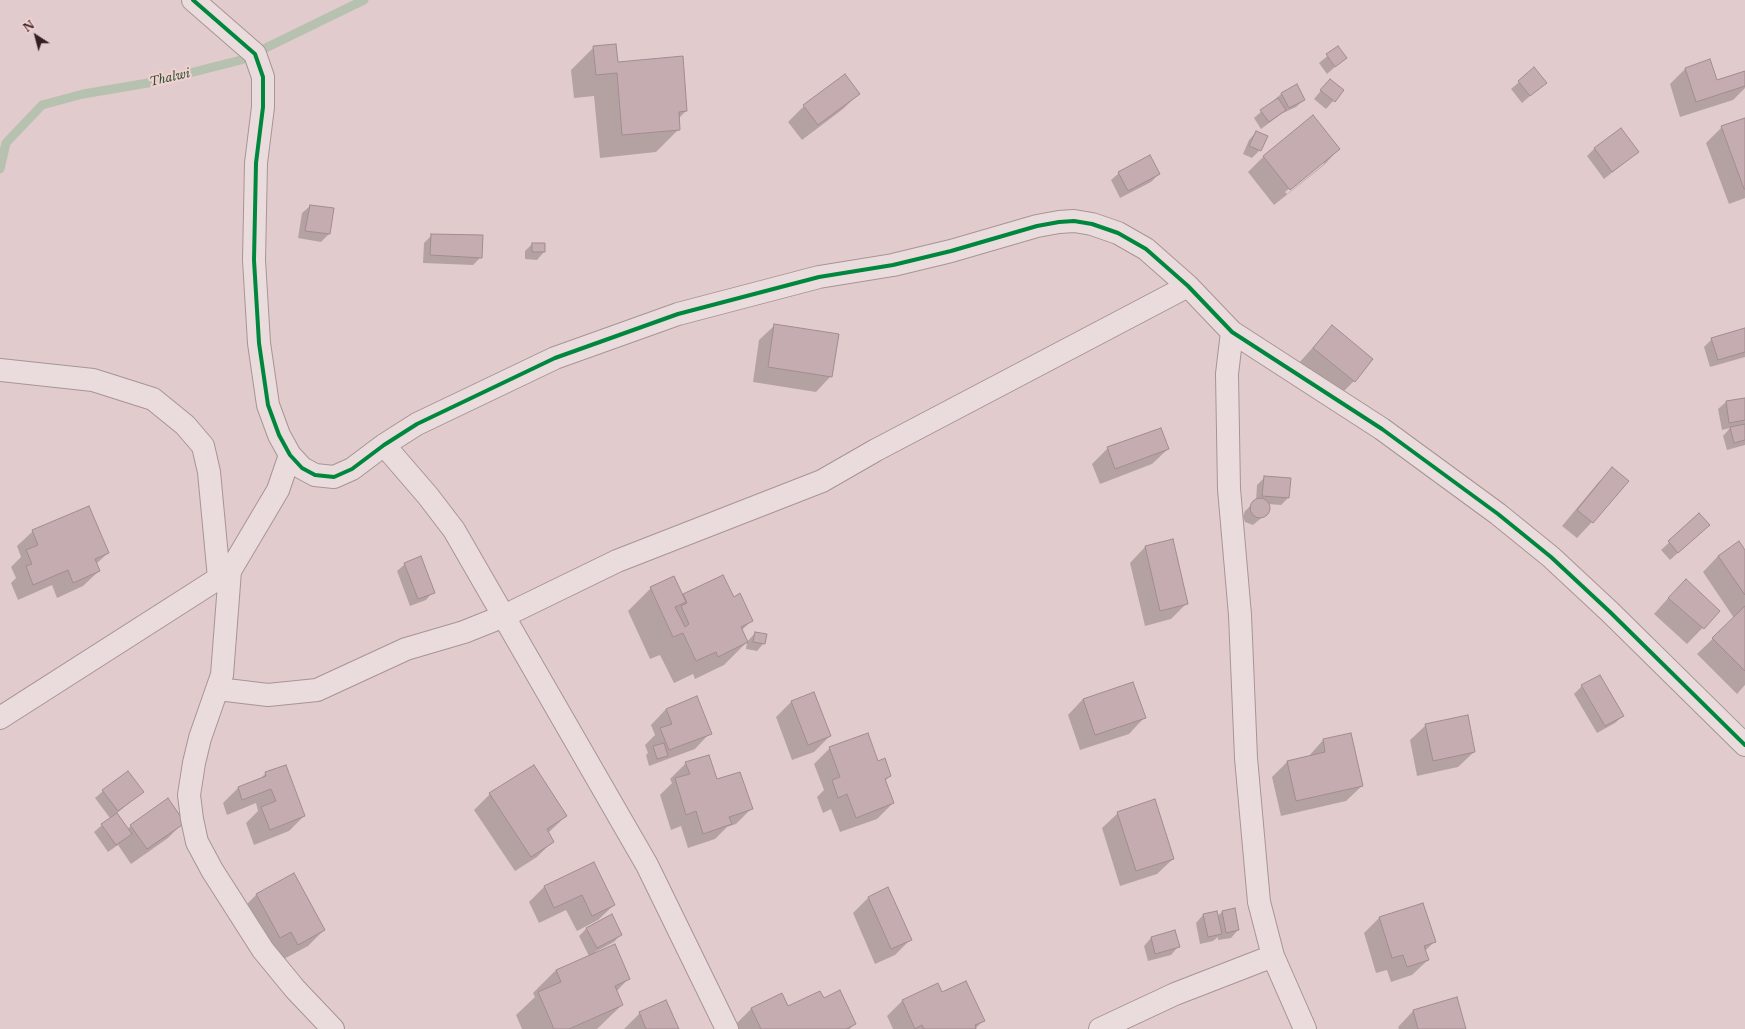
<!DOCTYPE html>
<style>
body{margin:0}
#map{position:relative;width:1745px;height:1029px;overflow:hidden;background:#e2cbcc;font-family:"Libre Baskerville",serif}
canvas{display:block}
.north{position:absolute;left:16px;top:16px;width:40px;height:40px;-webkit-text-stroke:3px #f3d1d1;paint-order:stroke;rotate:324deg;font-size:11px;font-weight:700;line-height:16px;text-align:center;color:#341e23}
.north::after{content:'';display:block;margin:auto;width:14px;height:18px;background:#341e23;clip-path:polygon(50% 0,100% 100%,50% 72%,0 100%)}
</style>
<div id="map">
<canvas width="1745" height="1029"></canvas>
<div class="north">N</div>
</div>
<script>
const c = document.querySelector('canvas').getContext('2d');
c.lineJoin = 'round';
function fillPath(path, color) { c.fillStyle = color; c.fill(path, 'evenodd'); }
const toPath = rows => new Path2D(rows.map(r => 'M' + r).join(''));
function strokePath(path, color, width, dash) { c.strokeStyle = color; c.lineWidth = width; c.lineCap = dash ? 'butt' : 'round'; c.setLineDash(dash || []); c.stroke(path); }
function label(font, color, halo, rows, align = 'center') {
  c.font = font + ' "Libre Baskerville",serif'; c.lineWidth = 4; c.setLineDash([]); c.textBaseline = 'middle'; c.strokeStyle = halo; c.fillStyle = color; for (const [text, x, y, turn = 0] of rows) {
    c.save(); c.translate(x, y); c.rotate((+turn || 0) * Math.PI / 180); c.textAlign = isNaN(turn) ? turn : align; if (halo) c.strokeText(text, 0, 0); c.fillText(text, 0, 0); c.restore();
  }
}
fillPath(toPath([
 [594,47,686,111,678,119,679,129,656,152,600,158,594,96,574,98,571,70],
 [1337,48,1345,58,1327,74,1319,63],
 [1534,69,1545,83,1522,103,1511,89],
 [1685,69,1716,81,1745,75,1745,88,1733,100,1680,117,1670,84],
 [845,75,858,94,843,109,802,140,788,122,804,106],
 [1296,86,1304,100,1296,107,1281,114,1261,129,1254,118,1281,94],
 [1323,88,1343,90,1326,109,1314,99],
 [1313,116,1339,149,1324,165,1274,205,1248,172,1263,157],
 [1324,161,1324,164,1287,194,1285,192],
 [1745,119,1745,198,1729,204,1706,143,1722,127],
 [1256,132,1260,150,1252,158,1243,154,1249,140],
 [1595,148,1638,152,1604,179,1587,156],
 [1119,173,1159,174,1151,182,1120,198,1111,180],
 [310,206,333,209,329,234,321,242,298,238,302,213],
 [432,235,481,257,473,265,423,263,424,243],
 [532,244,544,252,537,260,525,259,525,251],
 [775,325,831,376,816,392,753,382,759,340],
 [1332,326,1372,359,1354,381,1338,397,1298,364],
 [1745,329,1745,357,1710,367,1704,347,1712,339],
 [1745,399,1745,445,1727,450,1723,436,1730,428,1722,430,1718,409,1726,402],
 [1108,448,1168,449,1152,464,1100,484,1092,464],
 [1612,468,1592,522,1577,538,1562,526,1597,484],
 [1265,477,1288,498,1281,505,1267,504,1268,506,1266,514,1253,525,1245,522,1243,516,1245,511,1256,501,1257,485],
 [1699,515,1709,525,1670,560,1661,550],
 [33,531,108,553,96,564,99,571,83,586,57,598,52,585,18,600,11,583,16,578,11,567,21,557,17,546],
 [1172,540,1187,603,1171,619,1145,626,1130,563,1145,547],
 [1739,542,1745,551,1745,685,1737,694,1697,654,1734,618,1703,572,1718,556],
 [405,564,433,592,426,600,410,606,397,571],
 [651,588,682,596,684,594,733,598,752,620,742,630,747,642,755,633,764,643,757,651,746,649,747,642,724,665,695,679,693,674,674,683,660,655,650,659,628,611],
 [1670,596,1719,611,1687,644,1654,614],
 [1582,686,1623,716,1615,723,1597,733,1574,694],
 [1083,699,1144,718,1129,734,1080,750,1068,715],
 [791,702,830,736,814,752,792,760,776,717],
 [666,709,710,733,695,749,649,766,646,755,648,753,645,745,655,735,651,725],
 [1426,725,1474,752,1458,767,1417,776,1410,740],
 [1323,740,1362,786,1346,801,1281,816,1272,777,1287,762,1308,757],
 [830,748,877,762,890,776,885,781,893,803,877,819,840,832,831,809,823,813,817,797,824,790,814,764],
 [686,763,716,781,752,808,736,824,727,827,715,839,688,848,681,826,671,830,660,795,672,783,670,779],
 [266,773,304,816,289,831,254,845,246,823,258,811,256,803,227,815,223,803,238,788,259,780],
 [103,791,142,792,116,814,127,829,131,826,184,822,168,838,131,864,118,845,108,852,94,832,110,818,95,798],
 [490,794,566,816,548,833,553,841,537,857,515,871,474,810],
 [1118,813,1173,859,1157,874,1120,886,1102,828],
 [593,863,614,905,598,920,577,931,566,910,539,923,529,902,544,887],
 [256,895,324,930,308,946,282,960,275,947,264,953,241,910],
 [869,897,911,939,895,955,875,964,853,913],
 [1234,909,1238,930,1231,938,1218,940,1218,937,1213,941,1200,944,1196,923,1203,915,1217,916,1222,912],
 [1379,918,1434,942,1425,951,1428,960,1412,975,1391,982,1387,970,1376,973,1364,933],
 [586,929,621,934,614,942,595,952,629,978,616,992,622,1005,597,1029,522,1029,516,1015,535,997,533,993,556,970,589,956,579,936],
 [1151,938,1178,947,1171,955,1148,961,1144,946],
 [938,984,942,994,983,1021,975,1029,893,1029,887,1016,902,1001],
 [823,999,854,1024,850,1029,731,1029,752,1008,788,1007],
 [1413,1011,1465,1029,1399,1029,1398,1027],
 [640,1013,678,1029,624,1029]
]), '#0003');
strokePath(toPath([
 [0,169,6,143,42,105,83,94,154,82,241,60,364,0]
]), '#b7c1b0', 9);
const building = toPath([
 [616,44,618,62,683,56,687,111,679,112,680,130,622,135,617,73,596,75,593,46,616,44],
 [1338,46,1347,58,1335,67,1326,54,1338,46],
 [1710,59,1717,80,1745,71,1745,86,1696,102,1685,68,1710,59],
 [1534,67,1547,83,1530,96,1518,81,1534,67],
 [845,74,860,94,818,125,803,105,845,74],
 [1330,79,1344,90,1335,102,1320,90,1330,79],
 [1297,84,1305,100,1289,108,1281,93,1297,84],
 [1278,98,1286,110,1269,122,1260,110,1278,98],
 [1313,115,1340,149,1290,190,1263,156,1313,115],
 [1745,118,1745,189,1744,189,1721,126,1745,118],
 [1621,128,1639,152,1612,172,1594,148,1621,128],
 [1256,131,1268,136,1261,151,1249,146,1256,131],
 [1150,155,1160,174,1128,191,1118,172,1150,155],
 [310,205,334,208,330,234,305,231,310,205],
 [431,234,483,235,482,258,430,255,431,234],
 [532,243,545,243,545,252,532,252,532,243],
 [774,324,839,334,832,377,768,367,774,324],
 [1332,325,1373,359,1355,382,1313,348,1332,325],
 [1745,328,1745,352,1718,360,1711,338,1745,328],
 [1745,398,1745,420,1729,423,1726,401,1745,398],
 [1745,424,1745,440,1734,443,1730,427,1745,424],
 [1161,428,1169,449,1115,469,1107,447,1161,428],
 [1612,467,1629,481,1593,523,1577,510,1612,467],
 [1264,476,1291,478,1289,498,1262,496,1264,476],
 '1250 508a10 10 0 1 1 20 0a10 10 0 1 1-20 0Z',
 [89,506,109,553,95,559,100,571,73,583,68,570,33,585,26,566,32,564,26,550,38,545,32,530,89,506],
 [1699,513,1710,525,1678,553,1668,541,1699,513],
 [1173,539,1188,604,1160,611,1145,546,1173,539],
 [1739,541,1745,550,1745,595,1718,556,1739,541],
 [421,556,435,593,418,599,404,563,421,556],
 [723,575,734,597,740,593,753,621,741,627,748,642,718,657,716,652,696,661,683,633,673,637,650,587,674,576,686,602,675,607,685,627,689,624,681,606,687,603,683,594,723,575],
 [1686,579,1720,611,1704,629,1668,598,1686,579],
 [1745,606,1745,671,1712,638,1745,606],
 [755,632,767,634,765,644,753,642,755,632],
 [1600,675,1624,716,1605,726,1581,685,1600,675],
 [1133,682,1146,718,1095,735,1083,699,1133,682],
 [814,692,831,736,808,745,791,701,814,692],
 [697,696,712,734,669,750,660,728,672,724,666,709,697,696],
 [1468,715,1475,752,1433,761,1425,724,1468,715],
 [868,733,878,761,885,758,891,776,885,779,894,803,856,818,847,794,838,798,832,780,840,777,829,747,868,733],
 [1351,733,1363,786,1296,801,1287,761,1325,752,1323,739,1351,733],
 [664,743,668,756,657,759,653,746,664,743],
 [709,755,717,779,740,772,753,809,729,817,732,824,703,834,696,811,686,815,675,778,690,774,685,762,709,755],
 [286,765,305,816,270,830,261,807,276,801,271,789,242,800,238,787,266,776,265,772,286,765],
 [534,765,567,816,547,829,554,842,531,857,489,793,534,765],
 [128,771,144,792,118,811,102,790,128,771],
 [168,798,185,823,147,849,130,825,168,798],
 [1155,799,1174,859,1136,871,1117,812,1155,799],
 [117,813,132,834,116,845,101,824,117,813],
 [594,862,615,905,592,916,582,895,554,908,544,886,594,862],
 [294,873,325,930,298,945,291,932,280,938,256,894,294,873],
 [888,887,912,940,891,949,868,897,888,887],
 [1423,903,1436,942,1424,946,1429,960,1407,967,1403,955,1392,958,1379,917,1423,903],
 [1235,908,1239,930,1226,933,1222,911,1235,908],
 [1217,911,1222,934,1208,937,1203,914,1217,911],
 [612,914,622,935,597,948,586,928,612,914],
 [1175,930,1180,947,1155,954,1151,937,1175,930],
 [615,944,630,979,615,986,623,1005,569,1029,554,1029,538,992,561,982,556,970,615,944],
 [966,981,985,1021,975,1025,976,1029,924,1029,922,1025,915,1029,902,1000,938,983,942,992,966,981],
 [840,990,856,1024,846,1029,761,1029,751,1008,782,993,788,1006,820,991,824,998,840,990],
 [1457,997,1466,1029,1418,1029,1413,1010,1457,997],
 [666,1000,679,1029,646,1029,639,1012,666,1000]
]);
fillPath(building, '#c5acb1');
strokePath(building, '#a28b8f', 1);
const minor = toPath([
 [193,0,255,54,263,77,263,107,256,163,254,260,259,343,268,405,279,435,290,455,302,468,315,475,334,477,352,469,384,445,417,424,555,358,678,314,819,277,893,265,951,251,1037,226,1059,222,1074,221,1092,224,1118,233,1146,249,1188,286,1232,332,1382,429,1498,514,1551,557,1610,612,1745,745],
 [1232,332,1227,374,1229,489,1240,615,1246,758,1259,902,1273,956,1305,1029],
 [0,370,93,380,153,399,185,425,203,446,209,472,219,578],
 [384,445,428,496,454,530,647,865,727,1029],
 [290,455,278,490,230,571,222,675,200,738,194,763,189,795,192,819,197,842,212,870,263,950,295,989,333,1029],
 [218,689,268,695,317,690,406,649,464,632,504,616,617,561,822,481,876,450,1188,286],
 [0,718,230,571],
 [1100,1029,1175,994,1273,956]
]);
strokePath(minor, '#a79496', 24);
strokePath(minor, '#eadcdc', 22);
strokePath(toPath([
 [193,0,255,54,263,77,263,107,256,163,254,260,259,343,268,405,279,435,290,455,302,468,315,475,334,477,352,469,384,445,417,424,555,358,678,314,819,277,893,265,951,251,1037,226,1059,222,1074,221,1092,224,1118,233,1146,249,1188,286,1232,332,1382,429,1498,514,1551,557,1610,612,1745,745]
]), '#00873e', 4);
label('italic 12px', '#2e5336', '#f3d1d1', [
 ["Thalwi",170,78,-13]
]);
</script>
